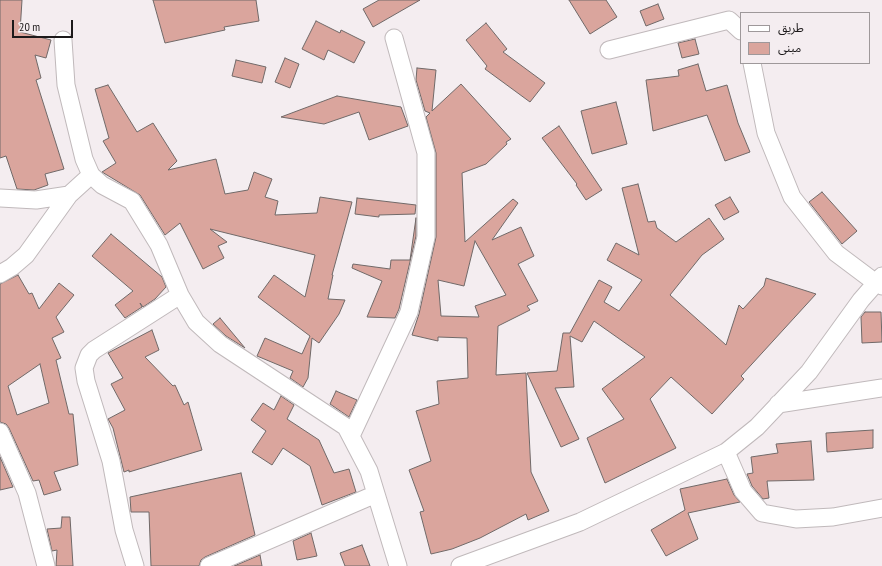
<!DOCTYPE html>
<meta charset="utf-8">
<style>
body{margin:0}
#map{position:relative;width:882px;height:566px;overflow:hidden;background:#f4edf0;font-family:"PT Sans Narrow","Noto Sans Arabic",sans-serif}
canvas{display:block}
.legend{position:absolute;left:740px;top:12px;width:130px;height:52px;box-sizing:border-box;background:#f4edf0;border:1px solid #9e989a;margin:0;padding:5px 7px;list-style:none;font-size:12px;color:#1c191a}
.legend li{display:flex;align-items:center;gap:8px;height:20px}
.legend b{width:20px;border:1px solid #9e989a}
.scale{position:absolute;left:12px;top:20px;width:61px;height:18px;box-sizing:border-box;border:2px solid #1c191a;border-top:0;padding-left:5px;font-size:12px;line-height:14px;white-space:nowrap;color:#1c191a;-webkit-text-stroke:3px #f4edf0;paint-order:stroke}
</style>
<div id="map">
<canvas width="882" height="566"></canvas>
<ul class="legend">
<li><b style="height:5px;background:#fff"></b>طريق</li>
<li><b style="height:11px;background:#daa59d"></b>مبنى</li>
</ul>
<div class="scale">20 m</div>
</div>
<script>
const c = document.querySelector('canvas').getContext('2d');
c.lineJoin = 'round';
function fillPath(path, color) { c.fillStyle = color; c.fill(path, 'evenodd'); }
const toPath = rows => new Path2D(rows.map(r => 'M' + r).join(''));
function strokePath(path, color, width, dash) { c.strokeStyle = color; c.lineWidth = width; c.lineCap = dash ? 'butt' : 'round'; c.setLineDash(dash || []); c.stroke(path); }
const building = toPath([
 [0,0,22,0,20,32,51,40,46,58,35,55,41,78,36,80,64,169,45,174,48,185,34,190,17,189,6,156,0,158,0,0],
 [153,0,256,0,259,21,224,27,225,30,165,43,153,0],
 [379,0,420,0,373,27,363,9,379,0],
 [569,0,606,0,617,17,590,34,569,0],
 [658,4,664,19,646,26,640,11,658,4],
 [316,21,340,33,341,30,365,42,354,63,328,50,324,60,302,49,316,21],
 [486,23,507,49,503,52,545,83,530,102,485,69,487,66,466,40,486,23],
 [695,39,699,54,682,58,678,43,695,39],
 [285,58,299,64,290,88,275,82,285,58],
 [236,60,266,67,262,83,232,76,236,60],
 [698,64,706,91,727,85,738,123,750,152,725,161,707,115,653,131,646,80,679,76,678,70,698,64],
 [417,68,436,70,432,111,461,84,511,139,506,142,507,144,486,164,462,173,465,242,513,199,518,203,492,240,521,227,534,256,518,264,538,301,527,306,530,310,498,326,496,375,526,373,531,472,549,511,528,520,526,514,480,538,452,549,431,554,420,512,424,511,409,470,431,461,416,411,439,404,437,381,468,378,467,338,438,337,438,341,412,335,419,314,436,237,436,153,426,117,430,113,425,111,416,80,417,68],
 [475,241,506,295,475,306,479,317,441,316,438,280,464,286,475,241],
 [108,85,137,132,153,123,177,161,168,170,216,159,225,194,248,190,254,172,272,179,265,197,278,201,275,215,317,213,320,197,352,202,332,275,333,275,328,299,345,300,339,314,319,343,312,338,308,378,303,387,290,378,293,371,257,356,265,338,302,354,310,336,258,297,274,275,305,297,315,255,210,229,227,242,218,246,224,258,203,269,180,223,165,235,140,195,102,172,116,163,103,141,109,138,95,89,108,85],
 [337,96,401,107,408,126,369,140,359,112,324,124,281,117,337,96],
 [616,102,627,144,592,154,581,111,616,102],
 [559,126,602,190,586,200,576,185,577,184,542,138,559,126],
 [638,184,648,222,655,221,657,228,676,242,709,218,724,239,702,255,670,295,726,345,739,305,743,309,764,286,766,278,816,294,741,376,744,379,712,414,671,377,650,399,676,448,605,483,587,438,624,419,602,389,645,357,594,321,582,342,570,336,574,387,555,388,579,439,561,447,527,373,557,371,563,333,570,333,599,280,612,287,604,302,619,311,642,280,607,260,616,243,639,255,622,188,638,184],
 [822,192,857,231,842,244,809,202,822,192],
 [730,197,739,212,724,220,715,205,730,197],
 [357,198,416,205,415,214,379,215,379,217,355,214,357,198],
 [416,218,416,236,399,309,395,318,367,317,382,281,352,268,353,264,390,269,391,260,410,260,416,218],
 [111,234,162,277,166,287,155,299,143,307,140,303,142,307,125,318,115,305,133,291,92,256,111,234],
 [18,275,29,294,32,293,39,309,59,283,74,295,56,317,64,332,52,338,61,358,56,360,69,414,73,414,78,465,54,472,61,490,44,495,39,480,33,481,9,428,6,424,0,422,0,284,18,275],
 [40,364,49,403,17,415,8,386,40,364],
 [865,312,881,312,882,342,862,343,861,317,865,312],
 [220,318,245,348,226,336,213,324,220,318],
 [152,330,159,350,145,357,173,386,175,385,184,405,188,402,202,450,129,472,129,470,124,472,113,428,108,419,125,410,111,384,123,378,108,353,152,330],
 [336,391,357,400,349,417,330,404,336,391],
 [281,396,294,405,287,419,319,440,334,473,349,469,356,492,322,505,310,466,283,448,272,465,252,452,266,431,251,420,263,403,274,410,281,396],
 [873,430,873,448,827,452,826,433,873,430],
 [811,441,814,480,767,481,769,498,763,499,752,486,747,474,753,473,751,457,778,453,776,444,811,441],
 [0,457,13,487,0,490,0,457],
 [241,473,255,535,205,557,201,560,199,566,151,566,149,512,131,512,130,497,241,473],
 [727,479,734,495,740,502,688,513,698,539,666,556,651,530,685,510,680,489,727,479],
 [62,517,70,517,73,566,56,566,57,550,52,551,47,529,61,528,62,517],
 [311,533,317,556,297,560,293,541,311,533],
 [362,545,370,566,345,566,340,553,362,545],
 [260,555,262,566,234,566,260,555]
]);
fillPath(building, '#daa59d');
strokePath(building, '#706968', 1);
const minor = toPath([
 [63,40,66,85,84,159,91,175,102,185,132,201,159,245,180,295,196,322,220,344,346,427,369,471,398,566],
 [609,50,729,20,741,31],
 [752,63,766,133,792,197,836,253,876,283,882,286],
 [0,198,36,200,69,195],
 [0,274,12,267,26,255,69,195,91,175],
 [778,404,882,388],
 [0,432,27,493,46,566],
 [351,436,409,312,426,237,426,153,394,38],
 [726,452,743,491,762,513,796,519,833,517,882,508],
 [135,566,124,530,111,461,86,381,84,368,89,355,94,350,180,295],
 [209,566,376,494],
 [460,566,580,522,726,452,757,427,809,372,861,300,882,276]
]);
strokePath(minor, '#c0b9bb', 19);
strokePath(minor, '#fff', 17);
</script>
